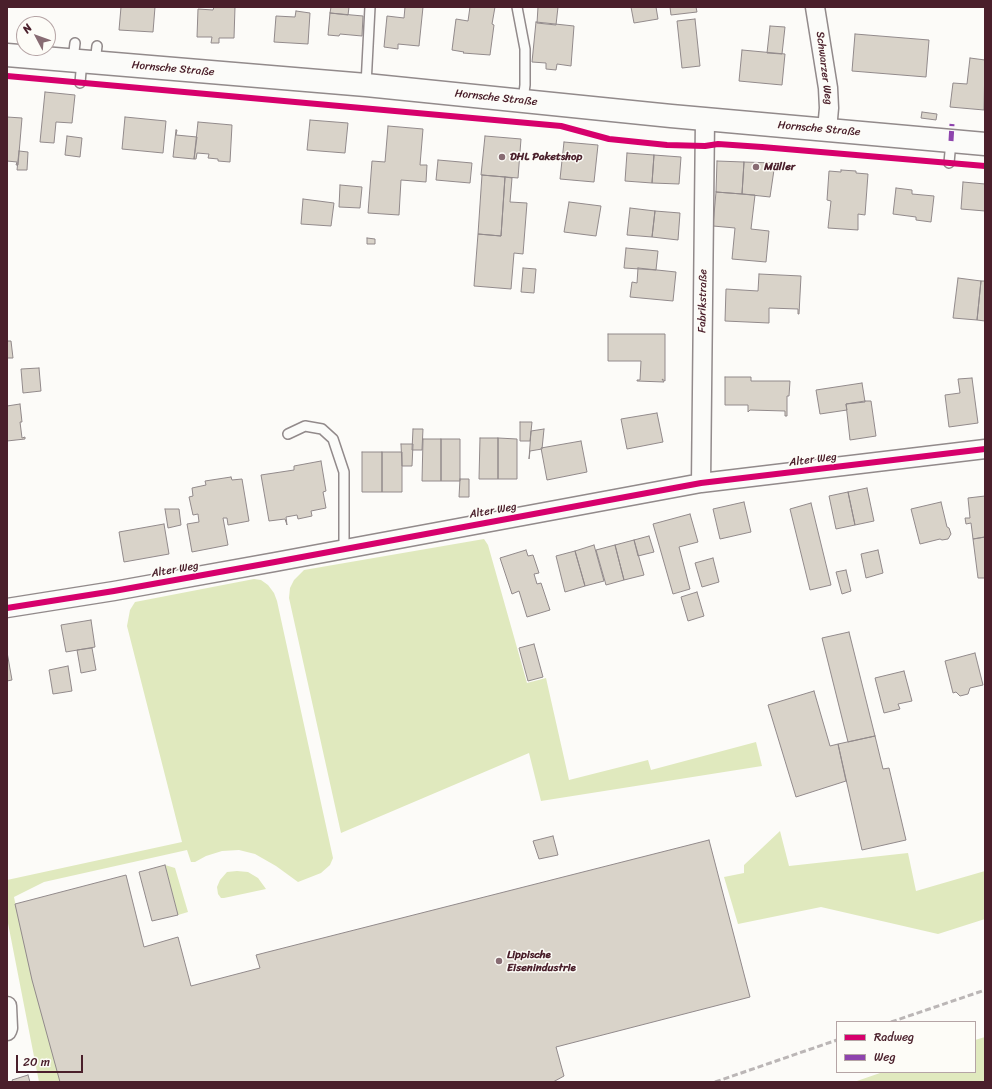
<!DOCTYPE html>
<meta charset="utf-8">
<style>
body{margin:0}
#map{position:relative;width:992px;height:1089px;overflow:hidden;background:#fcfbf8;font-family:Sriracha,sans-serif}
canvas{display:block}
.frame{position:absolute;inset:0;border:8px solid #4a1f2b;pointer-events:none}
.legend{position:absolute;left:836px;top:1021px;width:140px;height:52px;box-sizing:border-box;background:#fdfcf7;border:1px solid #b5a4a5;margin:0;padding:5px 7px;list-style:none;font-size:12px;color:#4a1f2b}
.legend li{display:flex;align-items:center;gap:8px;height:20px}
.legend b{width:20px;border:1px solid #b5a4a5}
.north{position:absolute;left:16px;top:16px;width:40px;height:40px;box-sizing:border-box;background:#fdfcf7;border:1px solid #b5a4a5;border-radius:50%;rotate:311deg;font-size:11px;font-weight:700;line-height:16px;text-align:center;color:#4a1f2b}
.north::after{content:'';display:block;margin:auto;width:14px;height:18px;background:#886c73;clip-path:polygon(50% 0,100% 100%,50% 72%,0 100%)}
.scale{position:absolute;left:16px;top:1055px;width:67px;height:18px;box-sizing:border-box;border:2px solid #4a1f2b;border-top:0;padding-left:5px;font-size:12px;line-height:14px;white-space:nowrap;color:#4a1f2b;-webkit-text-stroke:3px #fdfcf7;paint-order:stroke}
</style>
<div id="map">
<canvas width="992" height="1089"></canvas>
<div class="frame"></div>
<ul class="legend">
<li><b style="height:5px;background:#d6006c"></b>Radweg</li>
<li><b style="height:5px;background:#8e44ad"></b>Weg</li>
</ul>
<div class="north">N</div>
<div class="scale">20 m</div>
</div>
<script>
const c = document.querySelector('canvas').getContext('2d');
c.lineJoin = 'round';
function fillPath(path, color) { c.fillStyle = color; c.fill(path, 'evenodd'); }
const toPath = rows => new Path2D(rows.map(r => 'M' + r).join(''));
function strokePath(path, color, width, dash) { c.strokeStyle = color; c.lineWidth = width; c.lineCap = dash ? 'butt' : 'round'; c.setLineDash(dash || []); c.stroke(path); }
function label(font, color, halo, rows, align = 'center') {
  c.font = font + ' Sriracha,sans-serif'; c.lineWidth = 3; c.setLineDash([]); c.textBaseline = 'middle'; c.strokeStyle = halo; c.fillStyle = color; for (const [text, x, y, turn = 0] of rows) {
    c.save(); c.translate(x, y); c.rotate((+turn || 0) * Math.PI / 180); c.textAlign = isNaN(turn) ? turn : align; if (halo) c.strokeText(text, 0, 0); c.fillText(text, 0, 0); c.restore();
  }
}
fillPath(toPath([
 [484,539,488,545,527,683,546,678,569,780,648,760,651,770,756,742,762,766,541,801,529,753,341,833,289,598,290,588,294,580,304,570],
 [254,579,261,580,268,585,274,593,277,601,333,858,330,865,321,873,298,882,276,866,255,854,239,850,222,851,206,856,195,862,191,862,187,850,44,882,14,897,18,917,61,1082,39,1082,7,918,7,880,182,842,127,626,130,610,135,602],
 [780,831,789,866,908,853,916,891,985,871,985,919,938,934,821,907,738,924,724,877,744,873,744,865],
 [165,865,175,868,188,912,178,915],
 [237,871,248,872,258,878,266,889,224,898,221,898,218,894,217,887,220,880,227,872],
 [985,1037,985,1082,854,1082,883,1072,975,1072,975,1040]
]), '#e0e9be');
const building = toPath([
 [121,7,155,7,153,32,119,30,121,7],
 [214,7,235,7,234,38,219,38,219,43,211,43,212,37,197,37,198,9,213,10,214,7],
 [331,7,349,7,348,15,330,13,331,7],
 [405,7,423,7,419,46,398,44,398,49,384,47,387,16,404,18,405,7],
 [470,7,495,7,492,24,494,25,490,55,463,53,464,52,452,50,456,19,468,21,470,7],
 [538,7,558,7,556,25,537,23,538,7],
 [631,7,656,7,658,19,634,23,631,7],
 [670,7,696,7,697,12,671,15,670,7],
 [296,11,310,13,308,44,274,42,276,16,295,17,296,11],
 [330,13,363,16,362,36,340,34,339,36,328,35,330,13],
 [695,19,700,66,682,68,677,21,695,19],
 [536,22,574,26,571,66,557,64,556,70,546,69,546,63,532,62,536,22],
 [770,26,785,27,782,54,767,53,770,26],
 [855,34,929,40,926,77,852,71,855,34],
 [742,50,785,54,782,85,739,81,742,50],
 [970,58,985,60,984,110,950,107,953,83,967,84,970,58],
 [45,92,75,95,72,123,56,122,54,143,40,142,45,92],
 [922,112,937,114,936,120,921,118,922,112],
 [7,117,22,118,18,165,16,165,17,162,7,161,7,117],
 [125,117,166,121,163,153,122,149,125,117],
 [310,120,348,123,345,153,307,150,310,120],
 [198,122,232,125,230,162,218,161,218,159,208,158,209,154,197,153,196,159,194,159,198,122],
 [388,126,423,129,420,165,427,165,426,182,401,180,399,215,368,213,372,161,385,162,388,126],
 [176,130,177,130,176,135,197,137,194,159,173,157,176,130],
 [67,136,82,138,80,157,65,155,67,136],
 [485,136,521,139,518,178,481,175,485,136],
 [564,142,598,145,594,182,560,179,564,142],
 [19,151,28,152,27,170,17,170,19,151],
 [627,153,654,155,652,183,625,181,627,153],
 [654,155,681,157,679,184,652,183,654,155],
 [438,160,472,163,470,183,436,180,438,160],
 [717,161,744,162,742,194,716,192,717,161],
 [744,162,775,163,770,197,742,194,744,162],
 [841,170,856,171,856,173,868,174,865,215,858,214,858,230,828,228,831,201,827,200,829,171,841,172,841,170],
 [482,175,505,177,501,236,478,234,482,175],
 [505,177,512,178,510,202,527,203,523,254,514,253,511,289,474,286,478,234,501,236,505,177],
 [963,182,985,184,985,211,961,209,963,182],
 [340,185,362,187,360,208,339,207,340,185],
 [896,188,912,190,912,194,934,196,931,222,916,220,916,217,893,214,896,188],
 [716,192,755,195,751,229,769,231,766,262,732,259,735,228,713,226,716,192],
 [303,199,334,203,331,226,301,224,303,199],
 [569,202,601,206,596,236,564,232,569,202],
 [630,208,655,211,652,237,627,235,630,208],
 [655,211,680,213,678,240,652,237,655,211],
 [367,238,375,239,375,244,367,244,367,238],
 [626,248,658,251,656,270,624,268,626,248],
 [523,268,536,269,534,293,521,292,523,268],
 [638,268,676,272,673,301,630,297,632,282,637,283,638,268],
 [759,274,801,276,799,314,798,314,798,309,769,308,769,323,725,321,726,289,758,291,759,274],
 [958,278,981,281,977,320,953,318,958,278],
 [981,281,985,281,985,321,977,320,981,281],
 [608,334,665,334,665,381,662,379,664,382,637,381,637,380,640,380,641,361,608,361,608,334],
 [7,341,11,341,13,358,7,358,7,341],
 [39,368,41,391,23,393,21,369,39,368],
 [725,377,751,377,751,381,790,381,789,396,787,396,787,416,785,416,785,411,750,410,748,412,748,405,725,405,725,377],
 [972,378,978,423,949,427,945,395,960,393,958,379,972,378],
 [862,383,865,402,846,404,847,410,820,414,816,390,862,383],
 [865,401,871,401,876,436,850,440,846,404,865,401],
 [20,404,22,422,20,422,22,438,25,437,25,439,7,441,7,406,20,404],
 [657,413,663,442,627,449,621,419,657,413],
 [520,422,532,422,530,441,520,441,520,422],
 [413,429,423,429,422,450,412,450,413,429],
 [544,429,542,449,530,451,529,459,531,431,544,429],
 [480,438,498,438,498,479,479,479,480,438],
 [498,438,517,439,517,479,498,479,498,438],
 [423,439,441,439,441,481,422,481,423,439],
 [441,439,460,439,460,481,441,481,441,439],
 [581,441,587,472,547,480,541,448,581,441],
 [401,444,413,444,412,466,402,466,401,444],
 [362,452,382,452,382,492,362,492,362,452],
 [382,452,402,452,402,492,382,492,382,452],
 [321,461,326,491,323,492,326,508,311,511,312,516,298,519,297,515,286,517,287,525,285,519,269,521,261,475,294,470,294,466,321,461],
 [231,477,232,480,242,479,249,521,228,525,227,518,223,518,228,545,192,552,187,524,199,522,198,514,193,515,189,497,193,496,192,488,206,485,205,481,231,477],
 [460,479,469,479,469,497,459,497,460,479],
 [867,488,874,521,855,525,848,492,867,488],
 [848,492,855,525,836,529,829,496,848,492],
 [985,496,985,537,973,539,971,523,966,524,965,518,970,518,968,498,985,496],
 [744,502,751,532,720,539,713,509,744,502],
 [941,502,947,527,949,528,951,534,948,539,942,540,940,539,920,544,911,509,941,502],
 [811,503,831,585,810,590,790,509,811,503],
 [165,509,179,509,181,525,168,528,165,509],
 [690,514,698,542,679,547,690,589,673,594,653,524,690,514],
 [164,524,169,554,124,562,119,532,164,524],
 [649,536,654,552,638,556,634,540,649,536],
 [985,537,985,578,978,578,973,539,985,537],
 [634,540,644,575,624,580,615,545,634,540],
 [594,545,604,581,585,586,575,551,594,545],
 [615,545,624,580,606,585,596,550,615,545],
 [526,550,528,556,533,555,539,573,534,574,537,584,541,583,550,610,527,617,519,591,512,594,500,558,526,550],
 [878,550,883,573,866,578,861,554,878,550],
 [575,551,585,586,565,592,556,556,575,551],
 [713,558,719,582,702,587,695,563,713,558],
 [846,570,851,591,842,594,836,572,846,570],
 [697,592,704,616,688,621,681,597,697,592],
 [91,620,95,647,66,652,61,625,91,620],
 [849,632,875,736,848,742,822,638,849,632],
 [534,644,543,677,528,681,519,648,534,644],
 [92,648,96,670,81,673,77,650,92,648],
 [7,652,12,680,7,681,7,652],
 [975,653,983,685,970,688,968,694,960,696,956,692,953,693,945,661,975,653],
 [68,666,72,691,53,694,49,670,68,666],
 [904,671,912,701,898,704,900,709,884,713,875,678,904,671],
 [814,691,830,746,838,744,846,781,796,797,768,705,814,691],
 [875,736,883,769,889,768,906,840,862,850,838,744,875,736],
 [553,836,558,855,539,859,533,841,553,836],
 [709,840,750,997,556,1047,564,1076,553,1082,60,1082,32,980,15,904,126,875,144,947,178,937,191,986,260,968,256,955,709,840],
 [165,865,178,915,152,921,139,872,165,865],
 [28,1075,30,1082,13,1082,12,1080,28,1075]
]);
fillPath(building, '#d9d3c9');
strokePath(building, '#928a8b', 1);
const lane = toPath([
 [517,7,525,49,525,85,523,100],
 [73,60,75,43],
 [95,62,97,46],
 [80,83,82,60],
 [366,85,370,7],
 [949,163,951,141],
 [288,434,305,426,322,429,333,439,344,472,344,549]
]);
const street = toPath([
 [815,7,828,88,829,108,827,130],
 [701,483,705,119],
 [7,608,114,591,275,562,701,483,985,449],
 [7,1006,8,1028,7,1031]
]);
const secondary = toPath([
 [7,55,366,85,671,116,985,144]
]);
strokePath(lane, '#928a8b', 12);
strokePath(street, '#928a8b', 21);
strokePath(secondary, '#928a8b', 25);
strokePath(lane, '#fbfbf9', 9);
strokePath(street, '#fbfbf9', 18);
strokePath(secondary, '#fbfbf9', 22);
strokePath(toPath([
 [891,1022,985,990],
 [715,1082,837,1040]
]), '#bbb6b6', 3, [6, 3]);
strokePath(toPath([
 [951,141,952,124]
]), '#8e44ad', 5, [10, 5]);
strokePath(toPath([
 [7,76,561,126,609,139,667,145,705,146,718,144,762,147,985,166],
 [7,608,114,591,275,562,701,483,985,449]
]), '#d6006c', 6);
for (const [x, y, r, color] of [
 [502,157,4,"#886c73"],
 [756,167,4,"#886c73"],
 [499,961,4,"#886c73"]
]) { const dot = new Path2D(); dot.arc(x, y, r, 0, 2 * Math.PI); c.fillStyle = color; c.fill(dot); strokePath(dot, '#fdfcf7', 1.5); }
label('11px', '#4a1f2b', '#fdfcf7', [
 ["Schwarzer Weg",824,68,83],
 ["Hornsche Straße",173,69,5],
 ["Hornsche Straße",496,98,6],
 ["Hornsche Straße",819,129,5],
 ["Fabrikstraße",703,301,-89],
 ["Alter Weg",813,460,-7],
 ["Alter Weg",493,511,-10],
 ["Alter Weg",175,570,-10]
]);
label('bold 11px', '#4a1f2b', '#fdfcf7', [
 ["DHL Paketshop",510,157],
 ["Müller",764,167],
 ["Lippische",507,955],
 ["Eisenindustrie",507,968]
], 'left');
</script>
